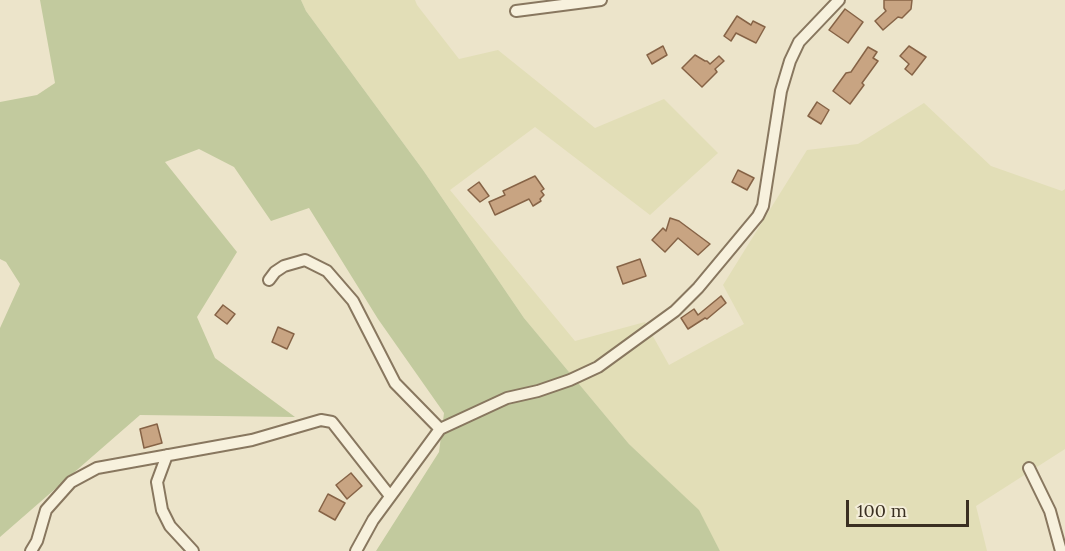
<!DOCTYPE html>
<style>
body{margin:0}
#map{position:relative;width:1065px;height:551px;overflow:hidden;background:#ece4ca;font-family:Lora,serif}
canvas{display:block}
.scale{position:absolute;left:846px;top:500px;width:123px;height:27px;box-sizing:border-box;border:3px solid #3a2f21;border-top:0;padding-left:8px;font-size:18px;line-height:21px;white-space:nowrap;color:#3a2f21;-webkit-text-stroke:4px #f4eed9;paint-order:stroke}
</style>
<div id="map">
<canvas width="1065" height="551"></canvas>
<div class="scale">100 m</div>
</div>
<script>
const c = document.querySelector('canvas').getContext('2d');
c.lineJoin = 'round';
function fillPath(path, color) { c.fillStyle = color; c.fill(path, 'evenodd'); }
const toPath = rows => new Path2D(rows.map(r => 'M' + r).join(''));
function strokePath(path, color, width, dash) { c.strokeStyle = color; c.lineWidth = width; c.lineCap = dash ? 'butt' : 'round'; c.setLineDash(dash || []); c.stroke(path); }
fillPath(toPath([
 [301,0,415,0,417,5,459,59,498,50,595,128,664,99,718,153,650,215,535,127,450,190,575,341,645,322,669,365,744,324,723,285,807,150,858,144,924,103,991,166,1062,191,1065,189,1065,449,976,506,987,551,720,551,698,510,629,444,524,318,423,170,306,11]
]), '#e2deb7');
fillPath(toPath([
 [40,0,301,0,306,11,423,170,524,318,629,444,699,510,720,551,376,551,439,452,444,413,378,319,309,208,271,221,234,167,199,149,165,162,237,252,197,317,215,358,295,417,140,415,0,537,0,328,20,284,6,262,0,259,0,102,37,95,55,83]
]), '#c2ca9e');
const building = toPath([
 [884,0,912,0,911,9,902,18,898,17,883,30,875,21,886,11,884,8,884,0],
 [845,9,863,22,848,43,829,30,845,9],
 [737,16,751,25,753,21,765,27,756,43,736,33,731,41,724,36,737,16],
 [663,46,667,55,652,64,647,55,663,46],
 [909,46,926,57,912,75,905,69,909,64,900,56,909,46],
 [868,47,877,52,873,58,878,61,862,83,864,85,850,104,833,91,846,73,851,72,868,47],
 [695,55,705,61,707,61,710,64,719,56,724,61,715,69,717,72,702,87,682,68,695,55],
 [817,102,829,110,821,124,808,116,817,102],
 [738,170,754,178,747,190,732,182,738,170],
 [535,176,544,189,541,191,544,195,540,199,541,201,533,206,529,199,495,215,489,202,505,195,503,191,535,176],
 [479,182,489,196,480,202,468,190,479,182],
 [670,218,679,221,710,244,698,255,678,238,665,252,652,240,663,228,666,231,670,218],
 [640,259,646,276,623,284,617,267,640,259],
 [721,296,726,303,707,319,705,318,688,329,681,318,694,309,698,315,721,296],
 [223,305,235,314,227,324,215,315,223,305],
 [278,327,294,334,287,349,272,342,278,327],
 [157,424,162,443,144,448,140,429,157,424],
 [351,473,362,486,347,499,336,485,351,473],
 [328,494,345,503,335,520,319,511,328,494]
]);
fillPath(building, '#c8a482');
strokePath(building, '#866346', 1.5);
const minor = toPath([
 [516,11,601,0],
 [269,280,275,272,284,266,305,260,327,271,353,301,395,383,440,429],
 [167,455,157,482,162,510,170,526,193,551],
 [1029,468,1050,511,1061,551],
 [31,551,37,541,46,510,71,482,97,468,252,440,321,420,332,422,390,496],
 [356,551,373,520,440,429,507,398,538,391,570,380,598,367,675,311,698,288,758,216,763,206,781,91,790,61,799,42,839,0]
]);
strokePath(minor, '#88775f', 14);
strokePath(minor, '#f7f1dd', 10);
</script>
